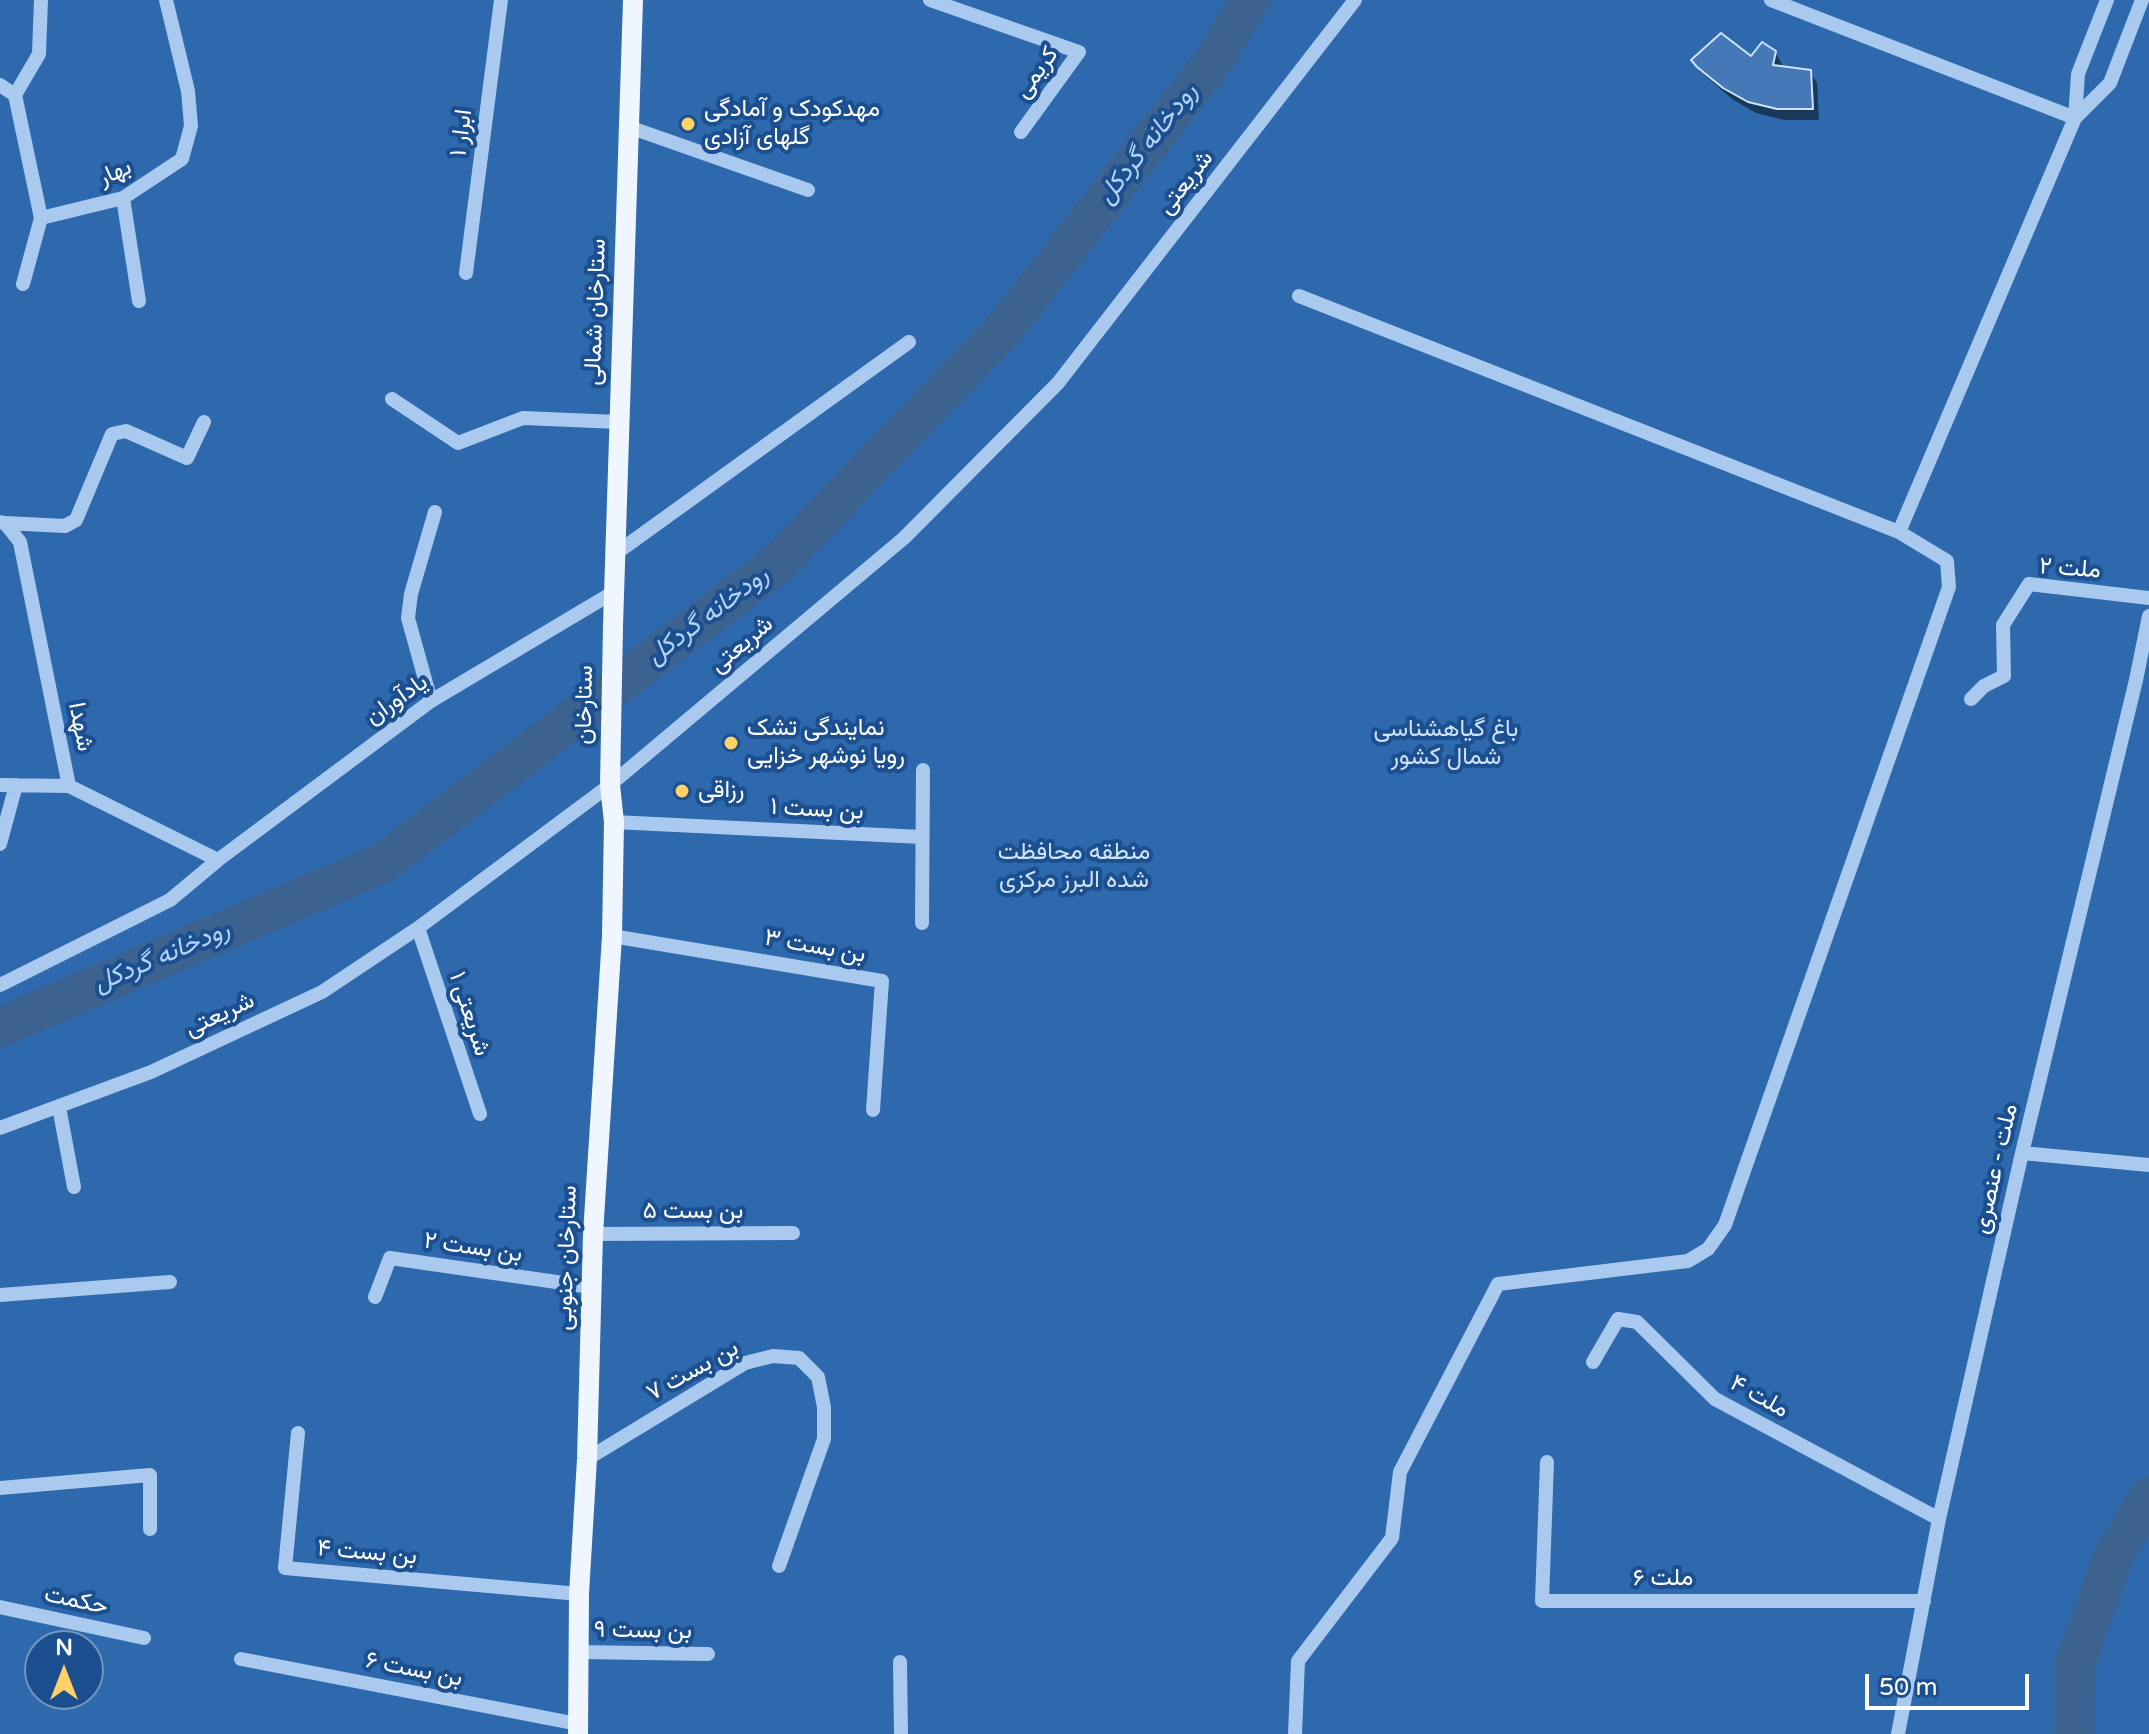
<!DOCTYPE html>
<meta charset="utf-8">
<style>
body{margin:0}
#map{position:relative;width:2149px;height:1734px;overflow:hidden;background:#1b4f8f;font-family:"Varela Round",sans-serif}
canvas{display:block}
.north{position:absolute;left:24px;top:1630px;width:80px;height:80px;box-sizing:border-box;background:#1b4f8f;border:2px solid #7695bc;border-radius:50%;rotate:0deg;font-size:22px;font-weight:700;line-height:32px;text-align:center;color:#fff}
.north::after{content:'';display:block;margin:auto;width:28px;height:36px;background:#ffd166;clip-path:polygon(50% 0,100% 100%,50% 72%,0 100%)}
.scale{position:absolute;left:1865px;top:1674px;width:164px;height:36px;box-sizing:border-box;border:4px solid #fff;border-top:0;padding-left:10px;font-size:24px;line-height:28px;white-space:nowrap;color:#fff;-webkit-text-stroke:6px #1b4f8f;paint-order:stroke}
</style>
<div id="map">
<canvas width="2149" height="1734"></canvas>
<div class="north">N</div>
<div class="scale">50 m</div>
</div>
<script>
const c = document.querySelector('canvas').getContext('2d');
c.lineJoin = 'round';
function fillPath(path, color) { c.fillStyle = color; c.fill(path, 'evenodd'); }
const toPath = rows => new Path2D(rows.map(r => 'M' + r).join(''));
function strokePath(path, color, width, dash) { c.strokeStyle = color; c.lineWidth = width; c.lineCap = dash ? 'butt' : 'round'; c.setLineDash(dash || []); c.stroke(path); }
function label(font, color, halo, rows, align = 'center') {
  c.font = font + ' "Varela Round",Vazirmatn,sans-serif'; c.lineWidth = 8; c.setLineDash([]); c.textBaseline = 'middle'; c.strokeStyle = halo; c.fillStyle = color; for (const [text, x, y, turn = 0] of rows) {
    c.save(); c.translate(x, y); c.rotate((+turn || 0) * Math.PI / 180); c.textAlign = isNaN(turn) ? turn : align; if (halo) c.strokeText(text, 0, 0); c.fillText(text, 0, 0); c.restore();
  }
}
fillPath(toPath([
 [0,0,2149,0,2149,1734,0,1734],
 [40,1646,88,1646,88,1694,40,1694]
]), '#2e69ad');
fillPath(toPath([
 [1775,52,1782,64,1781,68,1810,72,1817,83,1819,120,1784,120,1756,113,1732,99,1700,71,1693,60,1751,59]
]), '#0007');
strokePath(toPath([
 [0,1027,383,863,777,564,1004,329,1214,60,1250,0],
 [2074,1734,2075,1665,2112,1559,2149,1497]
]), '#3c6290', 40);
const building = toPath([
 [1721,33,1751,56,1762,42,1776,51,1773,65,1811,70,1813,109,1777,109,1748,102,1723,88,1697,67,1691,60,1721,33]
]);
fillPath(building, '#4478b7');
strokePath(building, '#cfe3fa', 2);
strokePath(toPath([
 [930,0,1079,52,1021,132],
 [1771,0,2075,118],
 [0,85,15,95,41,218,23,284],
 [15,95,39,54,41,0],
 [2075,118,2110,83,2142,0],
 [629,127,808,190],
 [123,198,139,301],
 [41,218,123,198,182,159,191,126,188,91,166,0],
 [466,273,501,0],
 [1299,296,1899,532,2075,118,2078,74,2107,0],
 [392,399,458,443,523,418,618,422],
 [0,522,5,523,20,542,69,786,218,860],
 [5,523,65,526,76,520,112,434,126,431,187,458,204,422],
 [615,554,909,342],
 [1971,699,1984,686,2004,676,2003,625,2029,584,2149,598],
 [431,701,408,618,411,594,435,512],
 [0,785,69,786],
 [614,822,922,837],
 [0,844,16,785],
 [922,923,923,770],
 [418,928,480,1114],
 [612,936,882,981,873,1110],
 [0,985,170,900,218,860,431,701,614,592],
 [59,1107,74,1187],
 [0,1128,151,1072,322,992,418,928,610,785,904,538,1058,383,1355,0],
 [2022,1153,2149,1165],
 [593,1234,793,1233],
 [0,1295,170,1282],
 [375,1297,390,1258,591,1287],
 [1593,1362,1618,1319,1637,1322,1715,1399,1939,1519],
 [298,1433,285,1568,579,1594],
 [587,1459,745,1363,773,1356,799,1358,818,1377,824,1407,824,1439,779,1566],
 [1547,1462,1542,1601,1924,1601],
 [0,1488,150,1475,150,1529],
 [0,1607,144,1638],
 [578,1652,708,1654],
 [241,1659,578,1724],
 [900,1662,901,1734],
 [1295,1734,1298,1661,1392,1538,1400,1472,1498,1284,1688,1261,1708,1249,1725,1225,1949,587,1947,561,1899,532],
 [1898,1734,1939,1519,2022,1153,2136,680,2149,616]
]), '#a9c9ee', 14);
strokePath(toPath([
 [578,1734,579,1594,587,1459,593,1234,612,936,614,822,610,785,613,626,633,0]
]), '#f0f6ff', 20);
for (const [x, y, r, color] of [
 [688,124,8,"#ffd166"],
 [731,743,8,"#ffd166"],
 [682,791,8,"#ffd166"]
]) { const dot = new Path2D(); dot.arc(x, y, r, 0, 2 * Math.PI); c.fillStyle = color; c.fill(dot); strokePath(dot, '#1b4f8f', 3); }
label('24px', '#fff', '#1b4f8f', [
 ["کریمی",1037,73,-54],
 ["ابرار ۱",462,133,-83],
 ["بهار",115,173,-24],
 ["شریعتی",1186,183,-52],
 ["ستارخان شمالی",596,312,-88],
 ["ملت ۲",2070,569,4],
 ["شریعتی",742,645,-40],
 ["یادآوران",397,700,-35],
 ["ستارخان",585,705,-89],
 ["شهدا",80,727,79],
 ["بن بست ۱",817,810,3],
 ["بن بست ۳",815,947,10],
 ["شریعتی ۱",469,1014,72],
 ["شریعتی",220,1015,-25],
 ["ملت - عنصری",1996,1169,-77],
 ["بن بست ۵",693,1212],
 ["بن بست ۲",473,1248,8],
 ["ستارخان جنوبی",567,1258,-88],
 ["بن بست ۷",693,1371,-29],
 ["ملت ۴",1759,1397,29],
 ["بن بست ۴",367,1553,5],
 ["ملت ۶",1663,1579],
 ["حکمت",76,1601,12],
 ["بن بست ۹",643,1631,1],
 ["بن بست ۶",414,1670,11]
]);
label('24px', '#fff', '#1b4f8f', [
 ["مهدکودک و آمادگی",704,110],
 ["گلهای آزادی",704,138],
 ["نمایندگی تشک",747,729],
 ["رویا نوشهر خزایی",747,757],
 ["رزاقی",698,791]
], 'left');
label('24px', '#cfe3fa', '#1b4f8f', [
 ["باغ گیاهشناسی",1446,730],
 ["شمال کشور",1446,758],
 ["منطقه محافظت",1074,853],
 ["شده البرز مرکزی",1074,881]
]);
label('italic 26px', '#b5d3f5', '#1b4f8f', [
 ["رودخانه گردکل",1148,144,-52],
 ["رودخانه گردکل",708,616,-37],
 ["رودخانه گردکل",162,957,-23]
]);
</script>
